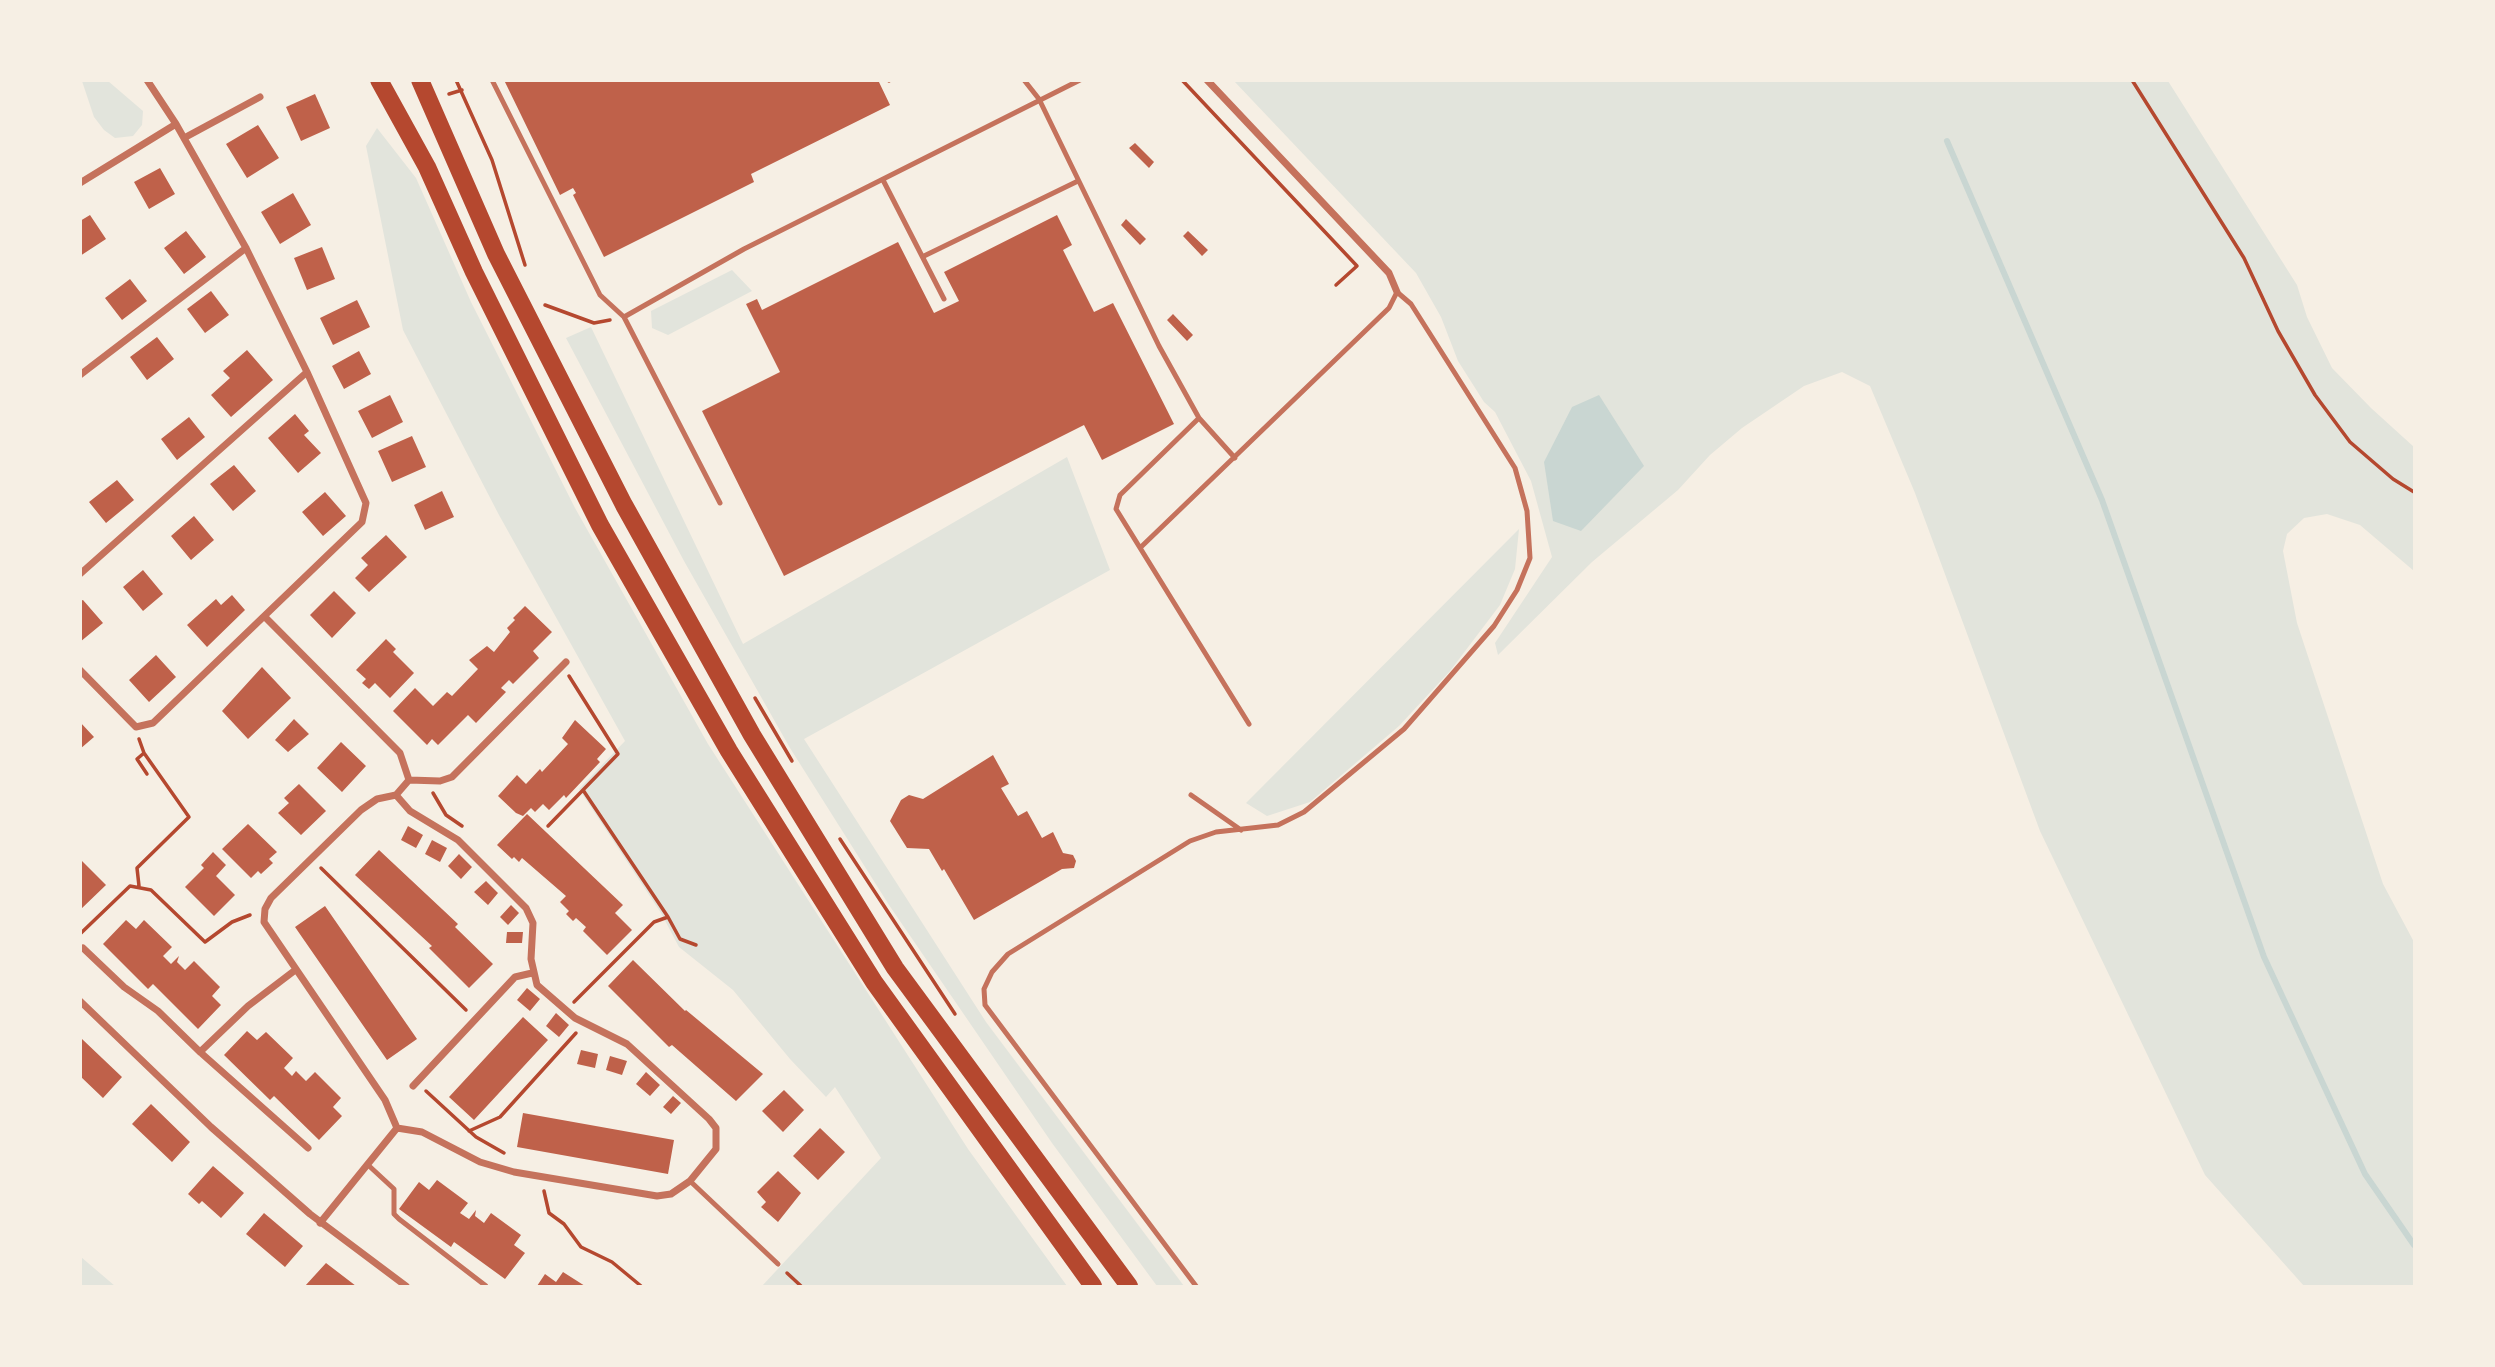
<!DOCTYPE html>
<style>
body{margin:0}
#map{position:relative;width:2495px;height:1367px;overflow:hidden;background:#f6efe4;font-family:"Work Sans",sans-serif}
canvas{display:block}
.frame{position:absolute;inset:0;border:82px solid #f6efe4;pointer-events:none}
</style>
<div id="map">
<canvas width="2495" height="1367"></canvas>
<div class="frame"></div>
</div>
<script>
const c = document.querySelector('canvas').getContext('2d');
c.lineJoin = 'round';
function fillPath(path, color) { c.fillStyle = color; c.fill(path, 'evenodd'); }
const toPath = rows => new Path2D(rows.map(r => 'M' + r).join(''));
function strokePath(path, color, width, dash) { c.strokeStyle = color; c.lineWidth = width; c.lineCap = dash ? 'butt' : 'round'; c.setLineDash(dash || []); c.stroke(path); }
fillPath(toPath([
 [82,81,108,81,143,111,142,125,133,136,115,138,104,130,94,117],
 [1234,81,2168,81,2297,285,2307,317,2332,368,2371,408,2414,447,2414,571,2360,525,2327,514,2304,518,2287,534,2283,551,2297,623,2383,884,2414,942,2414,1286,2304,1286,2205,1175,2040,831,1915,493,1870,386,1842,372,1804,386,1742,428,1710,455,1678,490,1592,562,1498,655,1495,643,1552,557,1531,481,1495,412,1484,402,1458,361,1441,317,1416,273],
 [377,128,416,178,471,302,575,508,708,744,968,1149,1067,1286,762,1286,881,1158,835,1087,826,1097,790,1059,733,990,679,947,661,913,579,789,625,741,499,515,403,330,366,146],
 [732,270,752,291,668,335,652,328,651,311],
 [591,327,743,644,1067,457,1110,570,804,739,986,1022,1184,1286,1157,1286,1052,1143,889,905,790,748,684,561,566,338],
 [1519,529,1515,569,1500,605,1450,671,1399,726,1310,802,1267,816,1246,803],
 [81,1257,115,1286,81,1286]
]), '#e2e4dc');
fillPath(toPath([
 [1599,395,1644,466,1581,531,1553,521,1544,462,1572,407]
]), '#c9d6d2');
strokePath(toPath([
 [1947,141,2102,500,2264,957,2365,1174,2414,1245]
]), '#c9d6d2', 6);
fillPath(toPath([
 [504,80,878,80,890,105,751,174,754,182,604,257,573,195,576,193,573,188,560,195],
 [315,94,330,128,301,141,286,107],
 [258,125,279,158,247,178,226,144],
 [1135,143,1154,162,1149,168,1129,148],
 [160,168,175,194,149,209,134,182],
 [293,193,311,225,280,244,261,212],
 [90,215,106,239,80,256,80,221],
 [1057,215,1072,245,1063,250,1094,312,1113,303,1174,424,1102,460,1084,425,784,576,702,411,780,372,746,304,757,299,762,310,898,242,934,313,959,301,944,272],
 [1126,219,1146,239,1140,245,1121,225],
 [186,231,206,257,184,274,164,248],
 [1188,231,1208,250,1202,256,1183,236],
 [322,247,335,279,307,290,294,258],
 [130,279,147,301,122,320,105,298],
 [211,291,229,315,205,333,187,309],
 [357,300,370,327,333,345,320,318],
 [1173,314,1193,335,1187,341,1167,320],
 [157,337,174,359,147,380,130,357],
 [247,350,273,380,231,417,211,395,230,378,223,371],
 [359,351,371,374,344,389,332,366],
 [390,395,403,422,372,438,358,411],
 [295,414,309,431,304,435,321,453,298,473,268,438],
 [189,417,205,437,177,460,161,439],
 [412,436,426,467,392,482,378,451],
 [234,465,256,491,233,511,210,484],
 [117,480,134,500,106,523,89,502],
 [442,491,454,517,425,530,414,505],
 [325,492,346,516,323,536,302,512],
 [194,516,214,540,191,560,171,536],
 [386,535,407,557,369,592,355,578,368,565,361,558],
 [143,570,163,594,143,611,123,587],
 [334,591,356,613,332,638,310,615],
 [232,595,245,610,207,647,187,625,216,599,221,605],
 [83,600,103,623,80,642,80,601],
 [525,606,552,632,533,651,539,658,513,684,509,680,501,688,506,692,476,723,468,715,438,745,432,739,427,745,393,711,415,688,433,706,447,692,452,696,478,669,469,660,487,646,494,652,510,632,507,628,515,620,513,618],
 [386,639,396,649,393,652,414,673,390,698,375,683,369,689,362,683,366,679,356,670],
 [156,655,176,677,149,702,129,680],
 [262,667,291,698,248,739,222,711],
 [294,719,309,734,288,752,275,740],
 [575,720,606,749,597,759,600,762,566,798,564,795,549,810,543,804,535,812,531,808,523,816,516,813,498,796,517,775,526,784,540,769,542,772,568,744,562,738],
 [80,722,94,737,80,749],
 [341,742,366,766,342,792,317,768],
 [993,755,1009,784,1001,788,1018,816,1027,811,1042,838,1053,832,1063,853,1073,855,1076,861,1074,868,1062,869,974,920,944,869,942,871,929,849,907,848,890,821,901,800,909,795,923,799],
 [299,784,326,811,301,835,278,813,289,803,284,798],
 [527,814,623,905,615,913,632,930,607,955,583,931,586,927,576,918,573,921,566,914,569,911,560,902,566,896,522,858,519,862,514,857,512,859,497,845],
 [248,824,277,852,269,859,273,863,261,874,258,871,251,878,222,849],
 [408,826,423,835,416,848,401,840],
 [432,840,447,848,440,862,425,854],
 [379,850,458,924,455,927,493,964,469,988,429,948,432,946,355,875],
 [213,852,226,865,216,876,235,895,214,916,185,887,204,868,201,865],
 [459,854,472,867,461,879,448,866],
 [80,859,106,885,80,910],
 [486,881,498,893,488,905,474,892],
 [511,905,519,913,508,925,500,917],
 [325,906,417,1039,387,1060,295,927],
 [126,920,136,929,144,920,172,947,163,956,171,964,179,956,177,962,185,970,194,961,220,987,212,996,221,1005,198,1029,153,984,148,989,103,944],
 [507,932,523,932,522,943,506,943],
 [633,960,685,1011,686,1010,763,1074,736,1101,672,1045,669,1047,608,986],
 [527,988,540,999,530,1011,517,1000],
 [556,1013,569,1025,559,1037,546,1026],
 [523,1017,548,1040,474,1120,449,1097],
 [247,1031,257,1040,266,1032,293,1058,284,1068,292,1076,296,1071,306,1081,315,1072,341,1098,333,1107,342,1116,319,1140,274,1096,270,1100,224,1055],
 [82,1039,122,1077,103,1098,80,1076],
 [581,1050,598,1054,595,1068,577,1064],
 [610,1056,627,1061,622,1075,606,1070],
 [646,1072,660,1085,650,1096,636,1084],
 [784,1090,804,1110,783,1132,762,1111],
 [673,1096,681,1103,671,1114,663,1107],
 [151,1104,190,1142,172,1162,132,1124],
 [523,1113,674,1140,668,1174,517,1147],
 [820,1128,845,1152,818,1180,793,1156],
 [213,1166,244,1193,221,1218,202,1201,199,1204,188,1194],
 [778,1171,801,1193,778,1222,761,1207,766,1202,757,1192],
 [437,1180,468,1203,460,1213,469,1219,476,1210,475,1216,484,1223,491,1213,521,1235,514,1245,525,1253,505,1279,454,1242,451,1247,399,1209,419,1182,429,1190],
 [264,1213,303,1246,285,1267,246,1234],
 [326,1263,356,1286,305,1286],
 [563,1272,585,1286,537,1286,545,1274,556,1282]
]), '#bf614a');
strokePath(toPath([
 [456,80,492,160,525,265],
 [889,80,889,81],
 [1182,80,1357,266,1336,285],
 [2132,80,2244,258,2278,331,2315,395,2350,442,2393,479,2414,492],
 [449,94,462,90],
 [545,305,594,323,610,320],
 [755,698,792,761],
 [139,739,144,753,189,817,137,868,139,886],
 [144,753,137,759,147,774],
 [433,793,446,815,462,826],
 [548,826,618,754,569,676],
 [840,839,955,1014],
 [321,868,466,1010],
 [668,917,680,939,696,945],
 [80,934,130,886,151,890,205,942,232,922,250,915],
 [574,1002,654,922,668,917,583,790],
 [426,1091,476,1137,504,1153],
 [469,1131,500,1117,576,1033],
 [544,1191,549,1213,564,1224,581,1247,612,1262,641,1286],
 [787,1273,801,1286]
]), '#b5482f', 3.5);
strokePath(toPath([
 [492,80,600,295,624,317,720,503],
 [1024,80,1039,99,1159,346,1199,418,1235,458],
 [883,180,944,299],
 [924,256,1078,181],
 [624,317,744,249,1080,80],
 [1199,418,1120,495,1116,509,1249,724],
 [1141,547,1389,308,1397,292,1411,304,1515,468,1527,511,1530,558,1517,590,1494,626,1404,729,1304,812,1278,825,1216,832,1190,841,1008,954,992,972,984,989,985,1005,1196,1286],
 [1191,795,1241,830],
 [367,1164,394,1189,394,1214,399,1219,486,1286],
 [690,1181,778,1264]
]), '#c5725c', 5);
strokePath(toPath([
 [1207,80,1389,273,1397,292],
 [184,138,260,97],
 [80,183,176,124],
 [80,375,246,248],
 [80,574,307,372],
 [266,618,400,753,409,780],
 [80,670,136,727,153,723,362,522,366,503,307,372,246,248,176,124,147,80],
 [396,795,410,811,458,840,526,908,533,923,531,959,537,985,575,1018,627,1044,709,1119,716,1128,716,1149,690,1181,671,1194,657,1196,514,1172,480,1162,422,1132,397,1128,385,1100,264,922,265,909,271,898,361,810,377,799,396,795],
 [396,795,409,780,440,781,452,777,566,662],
 [83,948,124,987,158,1011,200,1052,308,1148],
 [80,1001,211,1127,310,1214,406,1286],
 [200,1052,248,1006,294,971],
 [413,1086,515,977,532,973],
 [320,1223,397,1128]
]), '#c5725c', 7);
strokePath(toPath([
 [379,80,427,167,474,272,600,525,729,751,874,982,1093,1286],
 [420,80,496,254,624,505,752,735,895,968,1129,1286]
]), '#b5482f', 18);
</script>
